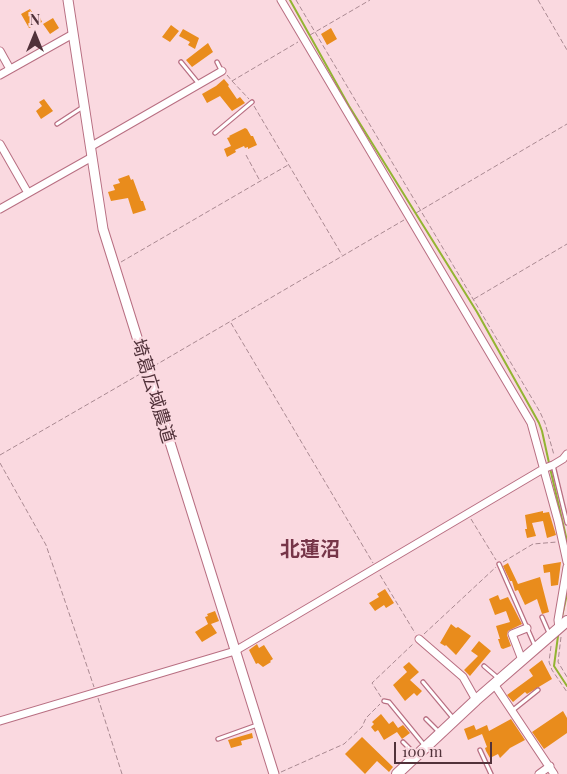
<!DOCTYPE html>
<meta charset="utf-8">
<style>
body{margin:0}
#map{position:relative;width:567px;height:774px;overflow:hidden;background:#fad9e0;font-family:"Playfair Display",serif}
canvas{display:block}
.north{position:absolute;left:10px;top:10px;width:50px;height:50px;-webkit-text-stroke:4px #fad9e0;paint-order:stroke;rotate:0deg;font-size:14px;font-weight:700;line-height:20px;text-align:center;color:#51323a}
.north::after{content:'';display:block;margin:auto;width:18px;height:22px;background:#51323a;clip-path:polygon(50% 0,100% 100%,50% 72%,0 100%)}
.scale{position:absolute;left:394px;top:742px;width:98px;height:22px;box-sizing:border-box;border:2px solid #51323a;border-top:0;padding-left:6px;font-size:15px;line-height:18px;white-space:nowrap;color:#51323a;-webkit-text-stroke:4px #fad9e0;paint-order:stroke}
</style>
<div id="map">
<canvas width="567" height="774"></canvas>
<div class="north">N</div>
<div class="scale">100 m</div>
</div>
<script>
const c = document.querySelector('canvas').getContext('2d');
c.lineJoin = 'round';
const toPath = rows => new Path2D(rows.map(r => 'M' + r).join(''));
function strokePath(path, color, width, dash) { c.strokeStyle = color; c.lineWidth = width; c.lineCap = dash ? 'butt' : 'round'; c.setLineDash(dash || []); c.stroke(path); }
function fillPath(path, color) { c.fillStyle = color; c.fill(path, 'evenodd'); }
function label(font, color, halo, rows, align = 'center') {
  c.font = font + ' "Playfair Display","Noto Sans JP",serif'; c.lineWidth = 4.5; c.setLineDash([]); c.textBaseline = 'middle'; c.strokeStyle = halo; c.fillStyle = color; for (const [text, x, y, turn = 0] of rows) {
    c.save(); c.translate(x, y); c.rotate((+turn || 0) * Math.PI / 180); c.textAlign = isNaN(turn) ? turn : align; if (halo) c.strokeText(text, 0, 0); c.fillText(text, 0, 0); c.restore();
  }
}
strokePath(toPath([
 [290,0,349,106,477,312,539,423,542,431,549,463],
 [550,468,567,541],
 [561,621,567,594],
 [558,636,554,666,567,686]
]), '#93b432', 2);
fillPath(toPath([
 [30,9,35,17,39,15,42,22,29,28,21,14],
 [53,18,59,28,50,34,43,24],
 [171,25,179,31,170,42,162,37],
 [331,28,337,39,327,45,321,34],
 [183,29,199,38,195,49,188,45,190,42,179,36],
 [208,43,213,52,192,67,186,60],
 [224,79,229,85,228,86,237,99,240,97,245,103,232,111,220,96,207,103,202,94,216,86],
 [44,99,53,111,41,119,36,111,42,106,39,102],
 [245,128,247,129,251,136,253,136,257,145,248,149,248,147,245,148,244,146,235,150,236,152,227,157,224,149,231,146,227,138,230,137,229,136],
 [129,175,131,180,133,179,141,201,143,201,146,210,133,214,128,198,111,201,108,192,115,190,113,185,120,183,118,179],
 [543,511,543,513,549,512,556,535,547,538,543,521,532,523,536,536,527,538,525,529,527,529,525,515],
 [561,562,558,585,551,586,550,572,544,573,543,565],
 [508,563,518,584,540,577,549,612,542,614,537,599,525,605,518,590,515,591,512,581,510,581,503,566],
 [385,589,394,603,386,608,384,605,375,611,369,603,379,597,377,594],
 [498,595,500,600,508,597,522,624,508,631,507,635,511,646,503,649,501,648,498,639,500,639,496,626,510,622,506,611,495,615,489,599],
 [215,611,219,621,211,624,217,633,202,642,195,632,208,624,205,617,208,616,207,614],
 [451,624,456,628,458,627,471,636,456,655,446,645,445,646,440,643],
 [479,641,491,651,470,676,464,670,478,656,471,651],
 [257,644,259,648,264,645,273,659,270,661,271,662,263,667,258,663,256,664,249,650],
 [542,660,552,679,527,694,525,692,513,702,507,695,533,676,529,670],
 [409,662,419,672,410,680,422,691,417,696,414,693,405,701,393,685,407,672,403,667],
 [563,711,567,718,567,733,544,749,532,732],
 [381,714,389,724,393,721,398,728,403,725,410,733,402,739,397,732,384,740,378,730,375,732,371,727,374,724,372,722],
 [511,719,525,740,510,748,500,758,498,754,490,758,486,751,485,748,487,747,482,734,468,740,464,729,474,725,476,730,487,725,489,731],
 [252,733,253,738,241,741,242,745,231,748,228,740],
 [362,737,393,767,389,772,377,761,365,774,345,754]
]), '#e98c1c');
const service = toPath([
 [181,62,199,84],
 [217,62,221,70],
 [57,124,83,107],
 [215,133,252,102],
 [553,465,567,523],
 [499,564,535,646],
 [542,617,549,633],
 [484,666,498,678],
 [423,682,453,718],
 [384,701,389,702,425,746],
 [513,710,538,690],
 [426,719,440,733],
 [218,739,257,725],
 [403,742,415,754],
 [480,750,491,774]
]);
const minor = toPath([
 [281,0,531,423,558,521,567,562],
 [0,51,10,69],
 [0,75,73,34],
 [0,144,28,193],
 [90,147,222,71],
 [0,209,92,157],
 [559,628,558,620,567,567],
 [419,639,463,677,476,700],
 [522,660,512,634,527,628],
 [494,684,554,774],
 [0,721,235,651,543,469,553,465,563,459,567,454],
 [539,774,550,766]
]);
const tertiary = toPath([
 [68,0,103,229,274,774]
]);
const secondary = toPath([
 [397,774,476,700,567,621]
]);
strokePath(service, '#b86f82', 5.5);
strokePath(minor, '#b86f82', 9);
strokePath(tertiary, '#b86f82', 11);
strokePath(secondary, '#b86f82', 12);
strokePath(toPath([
 [296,0,540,412,545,423,554,455],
 [538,0,567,50],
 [310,35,370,0],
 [227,75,232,81,298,42],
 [232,81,249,99],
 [254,106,342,255],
 [246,155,260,181],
 [416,213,567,124],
 [121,262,288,165],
 [474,299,567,244],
 [231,323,373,563],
 [154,366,404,220],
 [0,455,140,374],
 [0,463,46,545,94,687],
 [471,519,496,560],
 [503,562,533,544,557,542],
 [380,575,415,633],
 [424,634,496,567],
 [561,637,558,662,567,677],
 [551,646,549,662,552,670,567,692],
 [381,697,372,683,413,644],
 [98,698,122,774],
 [281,772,344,744,362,727,366,718,380,704]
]), '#a98991', 1, [5, 2.5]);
strokePath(service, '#fff', 3);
strokePath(minor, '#fff', 7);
strokePath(tertiary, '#fff', 9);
strokePath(secondary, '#fff', 10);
label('18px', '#51323a', '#fad9e0', [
 ["埼葛広域農道",153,391,73]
]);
label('bold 20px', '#763548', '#fad9e0', [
 ["北蓮沼",310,550]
]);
</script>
